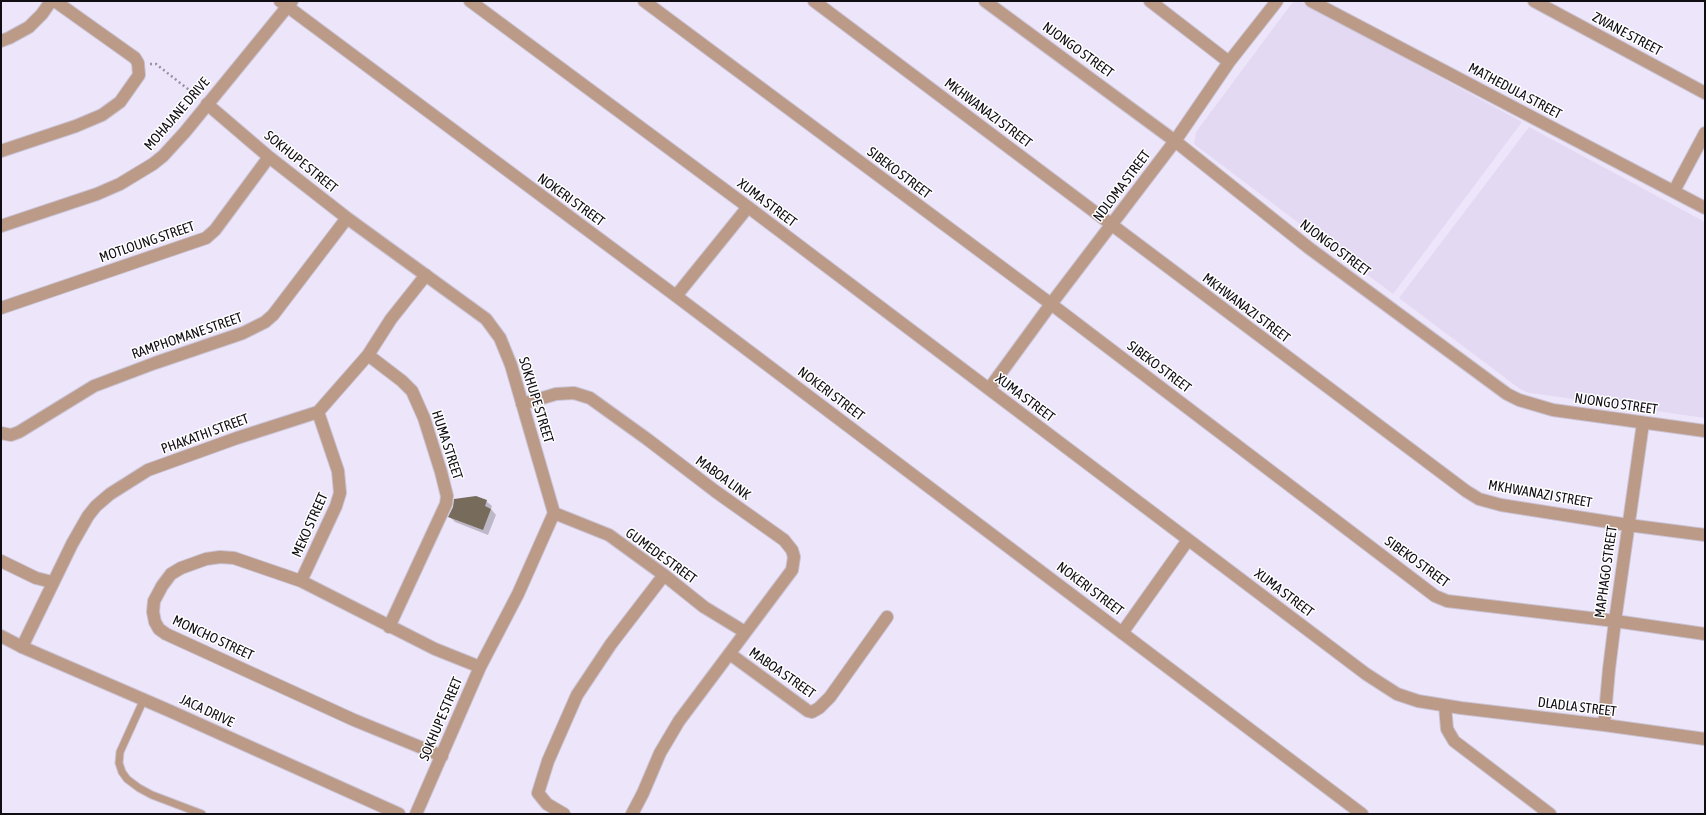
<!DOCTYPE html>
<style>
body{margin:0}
#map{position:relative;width:1706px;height:815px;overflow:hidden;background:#ede6fa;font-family:"Asap Condensed",sans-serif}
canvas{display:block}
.frame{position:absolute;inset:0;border:2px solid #100d13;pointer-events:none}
</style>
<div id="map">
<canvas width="1706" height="815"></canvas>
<div class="frame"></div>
</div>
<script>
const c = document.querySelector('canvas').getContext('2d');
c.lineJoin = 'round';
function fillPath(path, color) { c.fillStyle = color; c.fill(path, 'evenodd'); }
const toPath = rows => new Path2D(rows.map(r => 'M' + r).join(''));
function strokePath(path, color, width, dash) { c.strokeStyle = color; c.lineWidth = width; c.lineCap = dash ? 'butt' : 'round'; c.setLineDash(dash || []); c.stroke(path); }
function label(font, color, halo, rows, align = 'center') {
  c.font = font + ' "Asap Condensed",sans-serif'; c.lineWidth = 3; c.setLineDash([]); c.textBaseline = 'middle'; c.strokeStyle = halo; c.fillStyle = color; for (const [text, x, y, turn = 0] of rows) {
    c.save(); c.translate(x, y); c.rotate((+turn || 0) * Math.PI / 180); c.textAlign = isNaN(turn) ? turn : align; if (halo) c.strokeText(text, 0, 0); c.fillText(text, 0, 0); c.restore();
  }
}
fillPath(toPath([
 [1297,1,1300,1,1522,122,1393,294,1194,144,1196,132,1292,3],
 [1529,127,1705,222,1705,418,1545,395,1529,393,1520,389,1399,298]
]), '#e3d9f3');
fillPath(toPath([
 [486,501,492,506,491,509,496,515,488,535,455,522,450,517]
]), '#0003');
fillPath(toPath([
 [476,496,487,500,485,506,491,509,483,530,448,517,453,507,454,499]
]), '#776b5c');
const service = toPath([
 [144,699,120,752,119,763,122,772,127,779,139,788,152,795,202,814]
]);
const minor = toPath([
 [280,1,676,296,1362,814],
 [470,1,748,207,1366,674,1397,694,1418,701,1461,708,1604,725,1705,739],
 [644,1,1051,304,1435,596,1447,601,1615,621,1705,634],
 [814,1,1466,491,1479,499,1501,505,1628,525,1705,535],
 [985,1,1175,141,1309,248,1507,394,1519,400,1553,410,1705,431],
 [1150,1,1229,62],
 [1311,1,1705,208],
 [1534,1,1705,93],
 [1,41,9,38,29,27,42,14,51,1],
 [207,104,269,157,347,218,486,319,500,338,511,365,538,458,554,513,518,594,480,667,416,814],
 [1,151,76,126,102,115,120,102,139,75,138,63,135,58,55,1],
 [1674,191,1705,133],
 [676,296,748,207],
 [1,308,206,238,215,230,269,157],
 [368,355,402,381,412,391,424,418,441,472,447,496,446,504,389,627],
 [989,389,1051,304,1175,141,1229,62,1277,1],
 [522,404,556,394,574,393,590,398,647,439,715,491,784,540,792,550,794,557,792,570,679,721,660,753,643,793,632,814],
 [1,433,11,435,19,432,94,386,155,363,243,333,265,322,273,315,347,218],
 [554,513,609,535,664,575,704,607,745,632],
 [1,561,36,578,52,582],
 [301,581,336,506,340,493,338,471,318,412],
 [1122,633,1188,540],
 [22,647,72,544,88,516,96,506,110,494,148,470,237,438,318,412,368,355,391,319,426,275],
 [730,654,808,711,812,712,819,708,830,697,887,617],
 [1445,706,1447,729,1454,741,1550,814],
 [1604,725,1609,669,1615,621,1643,423],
 [442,756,354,720,166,634,159,629,155,622,153,612,154,601,162,586,171,574,181,568,206,559,220,557,234,558,301,581,435,649,480,667],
 [564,814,547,804,538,793,548,761,577,695,611,644,664,575]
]);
const tertiary = toPath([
 [1,226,97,194,120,184,153,164,163,156,185,132,292,1],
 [1,636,22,647,170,711,399,814]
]);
strokePath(service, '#cac3d5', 9);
strokePath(minor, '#cac3d5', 14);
strokePath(tertiary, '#cac3d5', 14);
strokePath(toPath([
 [150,64,156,64,198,97]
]), '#9792a1', 2.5, [2, 3]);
strokePath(service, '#bb9a87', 7);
strokePath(minor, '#bb9a87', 12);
strokePath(tertiary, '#bb9a87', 12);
label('14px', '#100d13', '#fff', [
 ["ZWANE STREET",1627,34,28],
 ["NJONGO STREET",1078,50,36],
 ["MATHEDULA STREET",1515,91,28],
 ["MKHWANAZI STREET",988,113,37],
 ["MOHAJANE DRIVE",177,114,-49],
 ["SOKHUPE STREET",301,162,39],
 ["SIBEKO STREET",899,173,37],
 ["NDLOMA STREET",1122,186,-53],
 ["NOKERI STREET",571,200,36],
 ["XUMA STREET",767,203,37],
 ["MOTLOUNG STREET",147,242,-19],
 ["NJONGO STREET",1335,248,37],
 ["MKHWANAZI STREET",1246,308,37],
 ["RAMPHOMANE STREET",187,336,-19],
 ["SIBEKO STREET",1159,367,37],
 ["NOKERI STREET",831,394,37],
 ["XUMA STREET",1025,398,37],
 ["SOKHUPE STREET",536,400,73],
 ["NJONGO STREET",1616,404,8],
 ["PHAKATHI STREET",205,434,-20],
 ["HUMA STREET",447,445,72],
 ["MABOA LINK",723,478,36],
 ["MKHWANAZI STREET",1540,494,10],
 ["MEKO STREET",310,525,-66],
 ["GUMEDE STREET",661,556,36],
 ["SIBEKO STREET",1417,562,36],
 ["MAPHAGO STREET",1606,572,-82],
 ["NOKERI STREET",1090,589,37],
 ["XUMA STREET",1284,593,37],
 ["MONCHO STREET",213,638,25],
 ["MABOA STREET",782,673,35],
 ["DLADLA STREET",1577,707,7],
 ["JACA DRIVE",207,711,25],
 ["SOKHUPE STREET",441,719,-67]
]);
</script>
